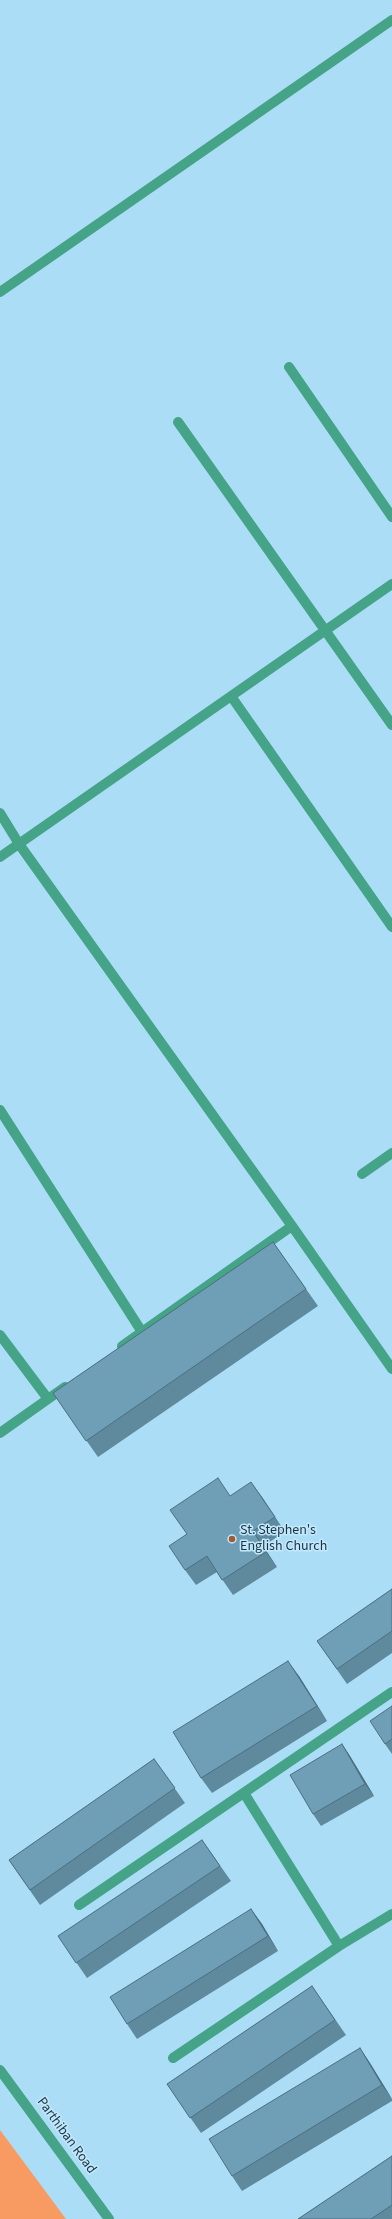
<!DOCTYPE html>
<style>
body{margin:0}
canvas{display:block;background:#abddf7}
</style>
<canvas width="392" height="2219"></canvas>
<script>
const c = document.querySelector('canvas').getContext('2d');
c.lineJoin = 'round';
function fillPath(path, color) { c.fillStyle = color; c.fill(path, 'evenodd'); }
const toPath = rows => new Path2D(rows.map(r => 'M' + r).join(''));
function strokePath(path, color, width, dash) { c.strokeStyle = color; c.lineWidth = width; c.lineCap = dash ? 'butt' : 'round'; c.setLineDash(dash || []); c.stroke(path); }
function label(font, color, halo, rows, align = 'center') {
  c.font = font + ' "Source Sans 3",sans-serif'; c.lineWidth = 3; c.setLineDash([]); c.textBaseline = 'middle'; c.strokeStyle = halo; c.fillStyle = color; for (const [text, x, y, turn = 0] of rows) {
    c.save(); c.translate(x, y); c.rotate((+turn || 0) * Math.PI / 180); c.textAlign = isNaN(turn) ? turn : align; if (halo) c.strokeText(text, 0, 0); c.fillText(text, 0, 0); c.restore();
  }
}
fillPath(toPath([
 [0,2130,66,2219,0,2219]
]), '#f79b63');
strokePath(toPath([
 [0,292,392,20],
 [289,367,392,517],
 [178,422,392,725],
 [231,696,392,927],
 [0,813,19,844,292,1226,392,1369],
 [0,857,392,584],
 [0,1110,142,1332],
 [362,1174,392,1153],
 [0,1335,48,1399],
 [122,1346,292,1226],
 [0,1433,65,1387],
 [244,1793,339,1946,392,1914],
 [79,1905,392,1692],
 [173,2058,339,1946],
 [0,2070,109,2219]
]), '#45a387', 10);
fillPath(toPath([
 [273,1242,318,1306,98,1457,53,1393],
 [230,1496,262,1497,285,1532,263,1546,277,1567,233,1595,217,1572,196,1585,185,1570],
 [392,1589,392,1653,347,1684,317,1641],
 [299,1676,327,1721,212,1793,201,1778],
 [392,1706,392,1754,385,1744],
 [342,1744,350,1756,374,1796,321,1826,313,1814],
 [154,1759,185,1803,40,1905,9,1860],
 [202,1840,231,1881,87,1978,58,1936],
 [251,1909,262,1924,278,1951,137,2039,127,2024],
 [312,1986,346,2035,201,2133,167,2084],
 [360,2048,370,2063,392,2099,392,2101,242,2191,232,2176],
 [392,2156,392,2219,298,2219]
]), '#5f899d');
fillPath(toPath([
 [251,1482,262,1497,285,1532,275,1517],
 [253,1531,277,1567,266,1552],
 [288,1661,299,1676,327,1721,317,1706],
 [342,1744,350,1756,374,1796,365,1784],
 [251,1909,262,1924,278,1951,268,1936],
 [360,2048,370,2063,392,2099,382,2085]
]), '#4d6f80');
const building = toPath([
 [273,1242,306,1289,86,1441,53,1393,273,1242],
 [218,1478,230,1496,251,1482,275,1517,253,1531,266,1552,222,1580,207,1556,185,1570,169,1546,187,1534,170,1510,218,1478],
 [392,1589,392,1631,337,1669,317,1641,392,1589],
 [288,1661,317,1706,201,1778,173,1732,288,1661],
 [392,1706,392,1739,385,1744,370,1721,392,1706],
 [342,1744,365,1784,313,1814,290,1775,342,1744],
 [154,1759,175,1788,30,1890,9,1860,154,1759],
 [202,1840,220,1866,76,1963,58,1936,202,1840],
 [251,1909,268,1936,127,2024,110,1997,251,1909],
 [312,1986,335,2020,190,2118,167,2084,312,1986],
 [360,2048,382,2085,232,2176,209,2139,360,2048],
 [392,2156,392,2205,371,2219,298,2219,392,2156]
]);
fillPath(building, '#6e9fb7');
strokePath(building, '#4d6f80', 1);
for (const [x, y, r, color] of [
 [232,1539,4,"#a15c30"]
]) { const dot = new Path2D(); dot.arc(x, y, r, 0, 2 * Math.PI); c.fillStyle = color; c.fill(dot); strokePath(dot, '#c1e9fe', 1.5); }
label('14px', '#1f333d', '#c1e9fe', [
 ["St. Stephen's",240,1531],
 ["English Church",240,1547]
], 'left');
label('14px', '#1f333d', '#c1e9fe', [
 ["Parthiban Road",66,2136,54]
]);
</script>
